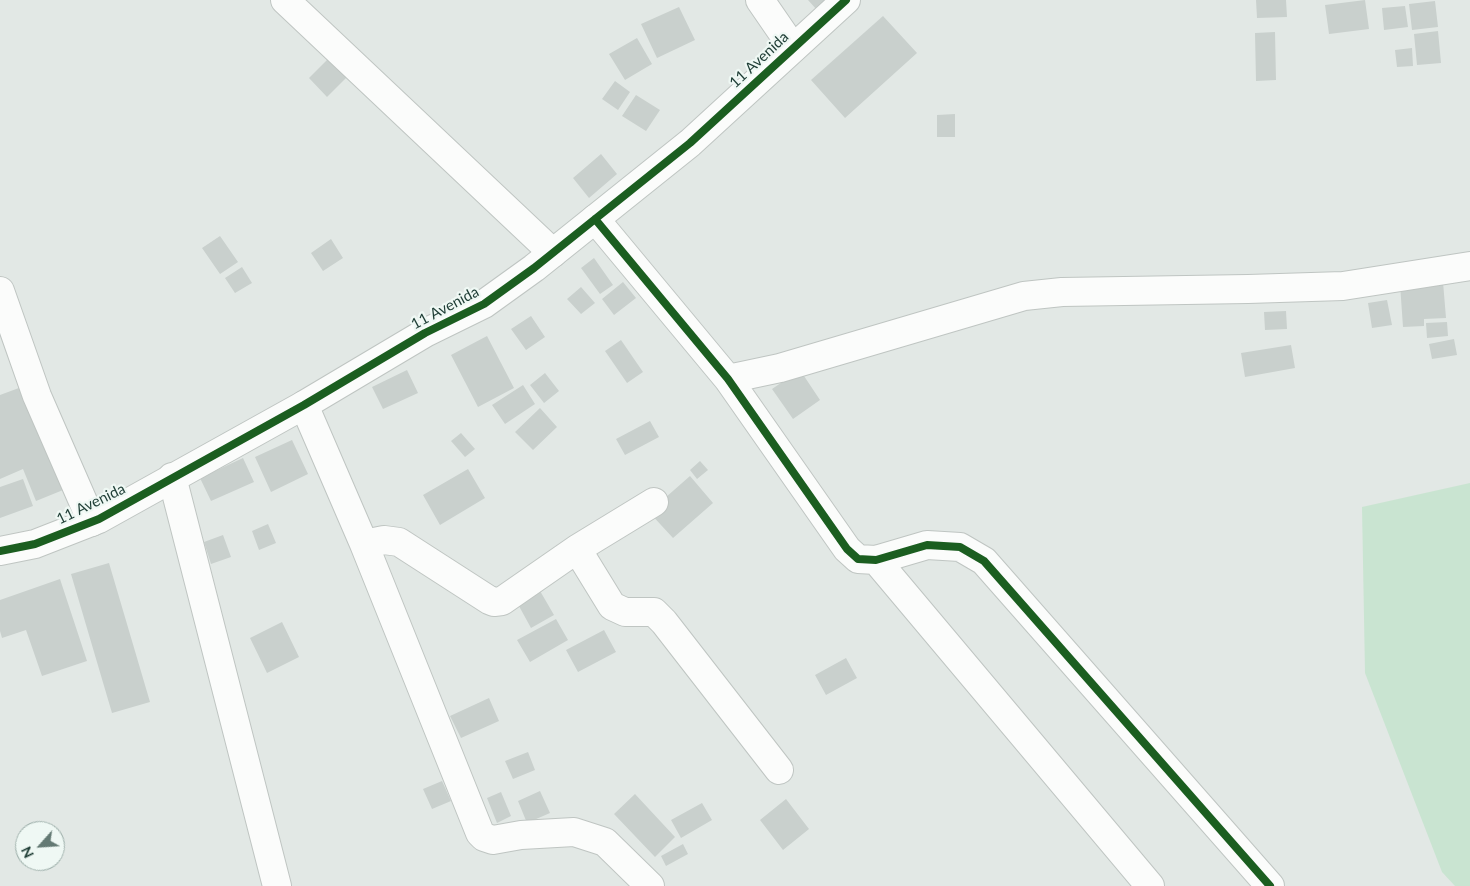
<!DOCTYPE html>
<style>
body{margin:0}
#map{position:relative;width:1470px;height:886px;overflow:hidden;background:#e2e8e5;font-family:Lato,sans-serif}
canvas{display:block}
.north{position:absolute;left:15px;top:821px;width:50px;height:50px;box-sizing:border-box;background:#eff8f4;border:1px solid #9bada8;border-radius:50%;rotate:244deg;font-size:14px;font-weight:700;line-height:20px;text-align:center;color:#1e3d35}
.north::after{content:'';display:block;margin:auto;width:18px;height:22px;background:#637973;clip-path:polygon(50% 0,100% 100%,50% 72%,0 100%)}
</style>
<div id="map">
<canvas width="1470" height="886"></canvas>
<div class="north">N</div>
</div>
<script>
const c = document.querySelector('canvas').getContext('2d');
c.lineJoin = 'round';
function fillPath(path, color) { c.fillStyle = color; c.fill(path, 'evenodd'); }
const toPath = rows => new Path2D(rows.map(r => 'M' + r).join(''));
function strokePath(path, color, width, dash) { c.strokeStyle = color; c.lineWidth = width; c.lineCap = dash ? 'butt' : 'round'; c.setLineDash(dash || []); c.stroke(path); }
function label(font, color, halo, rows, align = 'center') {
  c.font = font + ' Lato,sans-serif'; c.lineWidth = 4.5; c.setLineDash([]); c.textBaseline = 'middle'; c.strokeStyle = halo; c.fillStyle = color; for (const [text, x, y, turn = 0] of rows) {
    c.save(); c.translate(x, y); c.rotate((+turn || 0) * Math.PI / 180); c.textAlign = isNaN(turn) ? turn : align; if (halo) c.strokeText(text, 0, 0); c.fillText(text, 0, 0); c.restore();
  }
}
fillPath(toPath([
 [1470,483,1470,886,1455,886,1442,872,1365,673,1362,507]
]), '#c9e4d1');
fillPath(toPath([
 [808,0,827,0,817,10],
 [1256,0,1286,0,1287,17,1257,18],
 [1365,0,1369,29,1329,34,1325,5],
 [1435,1,1438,27,1412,30,1409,4],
 [1405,6,1408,27,1384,30,1382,8],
 [679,7,695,40,657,58,641,24],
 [883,16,917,53,845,118,811,80],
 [1438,31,1441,63,1417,65,1414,34],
 [1275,32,1276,80,1256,81,1255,33],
 [637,38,652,64,625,80,609,54],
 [1412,48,1413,66,1397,67,1395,50],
 [331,56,349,75,327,97,309,78],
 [615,81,630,92,618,110,602,99],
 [636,95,660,110,646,131,622,116],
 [955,114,955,137,937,137,937,115],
 [601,154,617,174,589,198,573,178],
 [220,236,238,262,220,274,202,248],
 [331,239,343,258,323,271,311,253],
 [594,258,613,285,600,294,581,268],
 [242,267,252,283,235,293,225,278],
 [623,282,636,298,614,315,602,299],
 [1443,282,1446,318,1424,319,1424,326,1403,327,1400,284],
 [581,287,595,303,581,314,567,299],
 [1387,300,1392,325,1372,328,1368,303],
 [1286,311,1287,329,1265,330,1264,312],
 [531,316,545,337,526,350,511,329],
 [1447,322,1448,336,1427,338,1426,323],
 [487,336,514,388,478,407,451,355],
 [1454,339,1457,355,1432,359,1429,344],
 [621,340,643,372,627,383,605,351],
 [1291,345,1295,368,1245,377,1241,353],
 [407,370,418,393,383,409,372,387],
 [800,370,820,400,793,419,772,389],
 [545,373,559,391,544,403,530,385],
 [27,385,68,488,36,501,23,469,0,479,0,395],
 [523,385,535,404,505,424,492,405],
 [540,408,557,427,533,450,515,432],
 [650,421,659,437,625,455,616,439],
 [461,433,475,449,465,457,451,441],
 [292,440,308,474,271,492,255,457],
 [243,458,254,482,211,501,200,478],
 [700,461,708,470,697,479,690,470],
 [468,469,485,498,440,525,423,495],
 [690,476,713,503,673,538,649,512],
 [23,479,33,506,0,518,0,487],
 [268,524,276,543,259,550,252,531],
 [223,535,231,557,211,564,204,542],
 [109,563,150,702,112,713,71,574],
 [60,579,87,661,42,676,26,630,2,638,0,631,0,600],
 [536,584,554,615,531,628,514,597],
 [556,619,568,640,530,662,517,640],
 [282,622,299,657,267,673,250,638],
 [604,630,616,652,578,672,566,650],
 [846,658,857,678,826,695,815,675],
 [489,698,499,721,461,738,450,716],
 [528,752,535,770,513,779,505,761],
 [442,781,451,801,432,809,423,789],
 [540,791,550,813,527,823,518,801],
 [501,792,511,816,497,823,487,798],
 [635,794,675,837,655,857,614,814],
 [786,799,809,829,783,850,760,820],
 [702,803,712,820,681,838,671,820],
 [683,844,688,854,666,866,661,856]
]), '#c9d0cd');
const minor = toPath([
 [285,0,553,253],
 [760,0,793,48],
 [595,219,728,379,847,549,858,559,876,560,927,545,960,547,984,561,1270,886],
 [0,291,37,396,92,522],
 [728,379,780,368,1024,296,1062,292,1248,289,1343,286,1470,266],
 [304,405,364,544,480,833,484,837,493,840,521,835,574,832,605,842,650,886],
 [172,477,277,886],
 [364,544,384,540,399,542,489,600,494,602,502,601,577,549,654,502],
 [577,549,612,606,625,612,654,612,664,622,779,770],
 [876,560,1150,886]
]);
const tertiary = toPath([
 [0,551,35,544,99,519,304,405,425,333,484,304,534,268,690,143,846,0]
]);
strokePath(minor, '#bfc5c2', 30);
strokePath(tertiary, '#bfc5c2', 30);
strokePath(minor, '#fbfcfb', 28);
strokePath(tertiary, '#fbfcfb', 28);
strokePath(toPath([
 [595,219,728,379,847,549,858,559,876,560,927,545,960,547,984,561,1270,886],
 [0,551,35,544,99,519,304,405,425,333,484,304,534,268,690,143,846,0]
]), '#1b5e20', 8);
label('15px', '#1e3d35', '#eff8f4', [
 ["11 Avenida",759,60,-43],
 ["11 Avenida",445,308,-28],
 ["11 Avenida",91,504,-26]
]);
</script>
